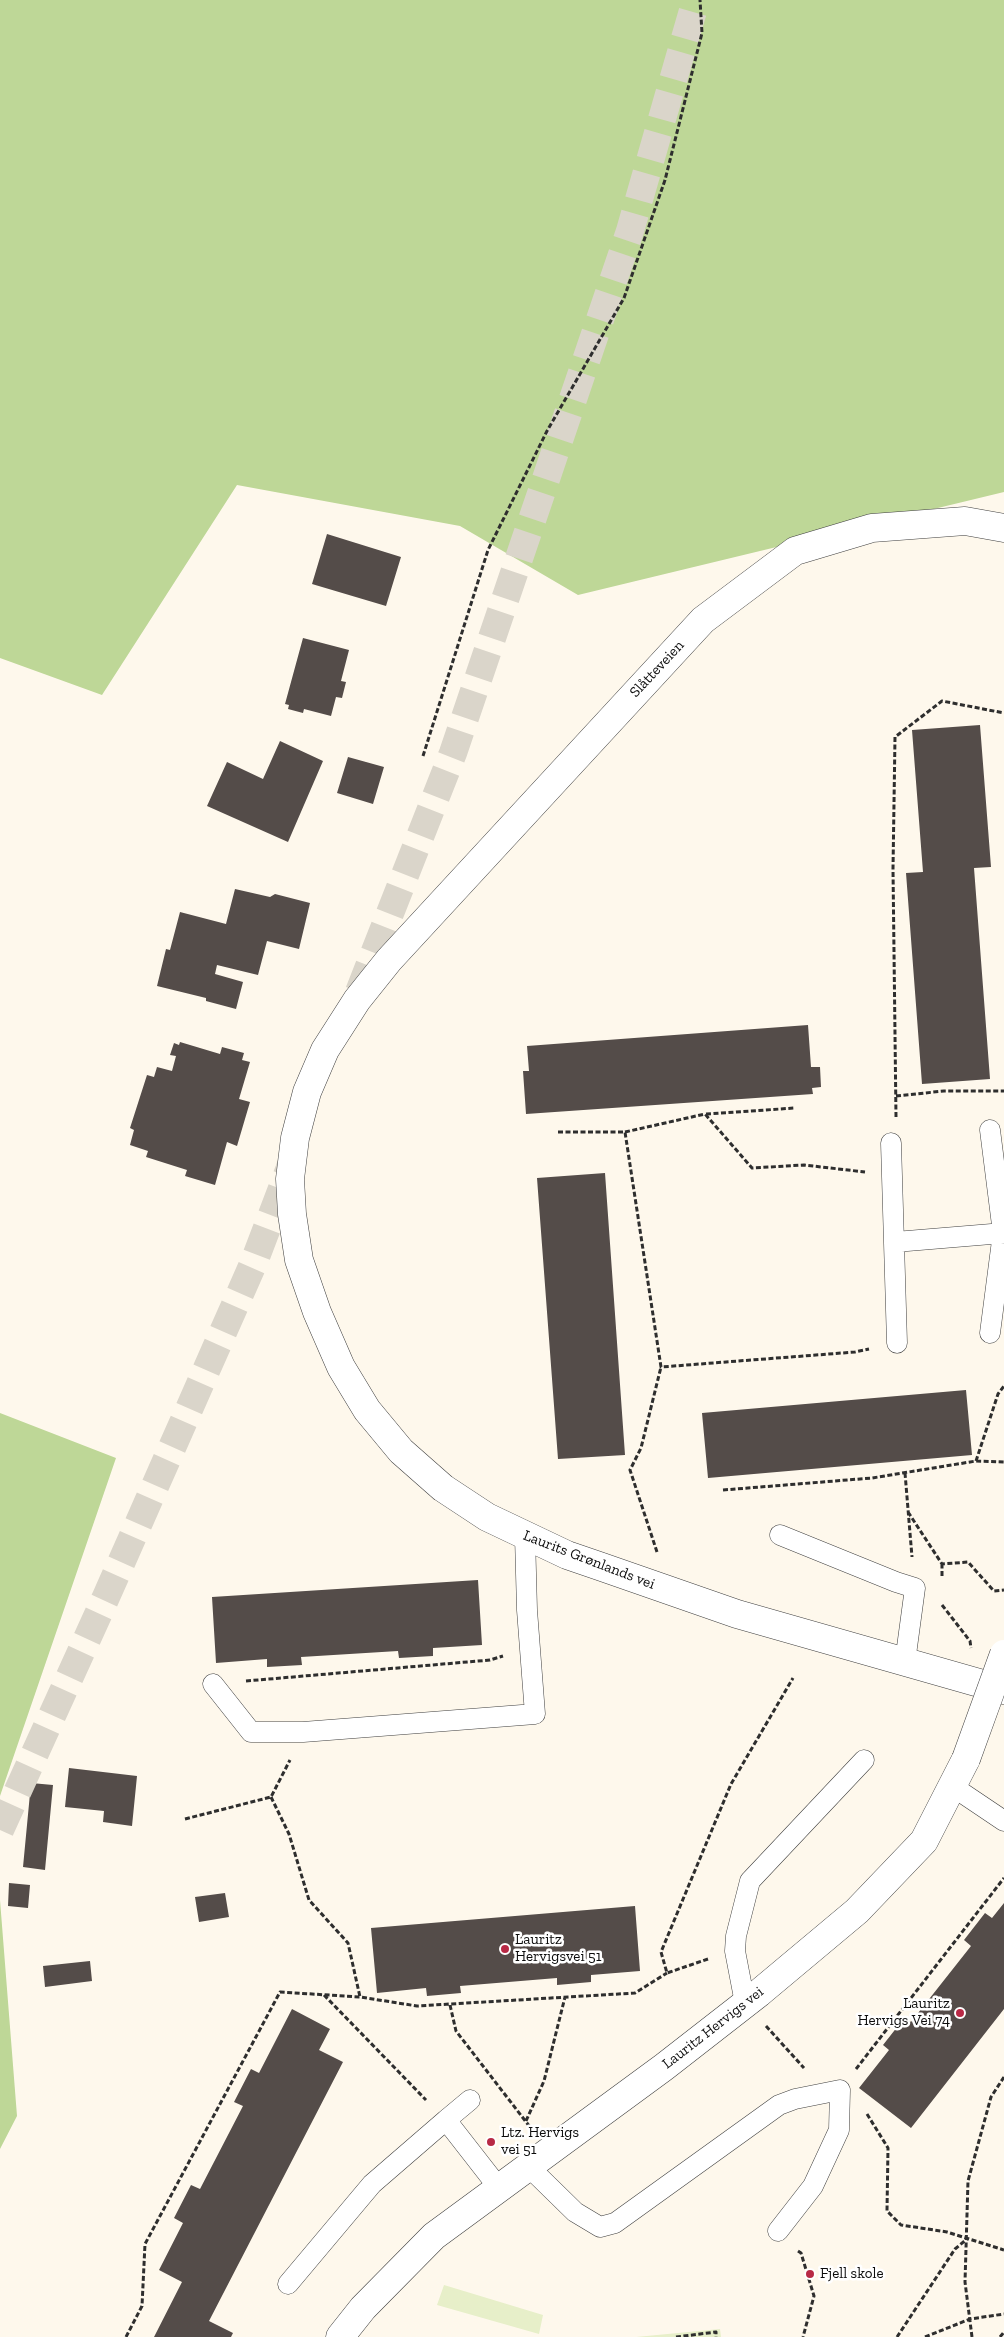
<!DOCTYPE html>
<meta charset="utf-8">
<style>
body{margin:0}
canvas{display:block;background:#fef8ec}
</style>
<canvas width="1004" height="2337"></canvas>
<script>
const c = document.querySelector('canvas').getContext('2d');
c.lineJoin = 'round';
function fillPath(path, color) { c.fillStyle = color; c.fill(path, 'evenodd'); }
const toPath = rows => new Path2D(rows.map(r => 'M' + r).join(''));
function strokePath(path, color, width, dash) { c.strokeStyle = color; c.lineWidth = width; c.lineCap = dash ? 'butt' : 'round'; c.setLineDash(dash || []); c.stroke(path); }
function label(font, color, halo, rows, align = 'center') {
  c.font = font + ' "Zilla Slab",serif'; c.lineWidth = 5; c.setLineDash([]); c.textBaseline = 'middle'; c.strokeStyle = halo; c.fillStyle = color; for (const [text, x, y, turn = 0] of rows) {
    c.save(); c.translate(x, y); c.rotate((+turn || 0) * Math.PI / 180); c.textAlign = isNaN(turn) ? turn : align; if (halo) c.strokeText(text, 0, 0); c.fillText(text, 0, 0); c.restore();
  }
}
fillPath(toPath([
 [0,0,1004,0,1004,492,578,595,460,526,237,485,102,695,0,658],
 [0,1413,116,1458,0,1796],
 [0,1900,17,2116,0,2149]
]), '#bed797');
fillPath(toPath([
 [444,2285,543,2315,539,2334,437,2305],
 [720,2329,721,2337,636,2337]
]), '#e7efc9');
fillPath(toPath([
 [327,534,401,557,386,606,312,584],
 [303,638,349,650,341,681,346,682,342,698,336,697,331,716,304,709,303,713,288,709,289,705,285,704],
 [980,725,991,867,974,868,990,1079,922,1084,906,873,923,872,912,730],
 [280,741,323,761,288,842,207,806,227,762,263,779],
 [348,757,384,767,373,804,337,793],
 [235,889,270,897,275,894,310,903,299,949,267,941,258,975,217,965,215,974,243,982,236,1009,206,1001,206,998,157,986,166,949,170,950,180,912,226,924],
 [808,1025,811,1067,820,1067,821,1087,812,1088,813,1094,526,1114,523,1071,529,1071,527,1046],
 [180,1042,220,1054,222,1047,244,1053,242,1060,250,1062,239,1099,250,1102,237,1146,227,1142,215,1185,185,1176,187,1170,146,1157,148,1151,130,1145,134,1130,130,1128,147,1075,154,1077,157,1067,172,1071,176,1056,170,1055,174,1043,179,1045],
 [605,1173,625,1455,558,1459,537,1178],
 [966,1390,972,1455,708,1478,702,1413],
 [478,1580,482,1645,433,1648,433,1656,399,1658,398,1651,301,1657,302,1665,267,1667,267,1659,216,1663,212,1597],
 [69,1768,137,1776,132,1826,103,1822,104,1811,65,1807],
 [31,1783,53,1785,45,1870,23,1867],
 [9,1883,30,1885,28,1908,8,1906],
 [225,1893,229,1917,199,1922,195,1897],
 [1004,1903,1004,2009,911,2128,859,2088,889,2050,883,2045,905,2017,911,2022,971,1946,964,1940,985,1913,992,1918],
 [635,1906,640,1971,591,1975,591,1982,557,1985,557,1978,460,1986,461,1993,427,1996,426,1988,377,1993,371,1928],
 [90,1961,92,1981,45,1987,43,1966],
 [292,2009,330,2029,319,2050,343,2062,209,2321,233,2333,231,2337,154,2337,182,2282,159,2270,183,2223,174,2218,191,2185,200,2189,243,2106,234,2102,251,2069,259,2073]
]), '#544c49');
strokePath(toPath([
 [359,992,453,753,630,231,696,0],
 [0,1830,106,1597,254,1262,291,1165]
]), '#dad5ca', 28, [28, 14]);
const service = toPath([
 [891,1143,897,1343],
 [895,1242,1004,1233],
 [990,1333,1003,1233,990,1130],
 [780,1535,896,1582,915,1588,905,1662],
 [213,1684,251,1732,303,1732,535,1714,527,1610,525,1536],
 [952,1786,1004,1821],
 [745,2003,735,1951,736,1936,750,1881,864,1760],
 [446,2120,470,2100],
 [529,2167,575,2212,600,2227,615,2223,779,2105,795,2099,840,2090,839,2130,813,2186,778,2231],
 [288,2284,372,2184,446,2120,499,2188]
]);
const minor = toPath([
 [1004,528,965,521,872,528,795,551,703,620,389,960,357,1000,325,1050,307,1092,295,1138,290,1179,292,1214,299,1260,317,1312,341,1367,367,1410,401,1451,443,1488,487,1517,567,1555,602,1567,737,1614,1004,1690],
 [340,2337,363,2308,434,2236,664,2067,759,1993,857,1911,924,1841,966,1759]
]);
strokePath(service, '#3f3f3f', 21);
strokePath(minor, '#3f3f3f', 29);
strokePath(toPath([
 [423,756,488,550,547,431,624,298,665,180,702,33,700,0],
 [896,1096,944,1091,1004,1091],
 [706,1114,795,1108],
 [896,1117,893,869,895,737,942,701,1004,713],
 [558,1132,625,1132,661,1367,855,1352,869,1349],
 [625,1132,705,1114,752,1168,804,1165,865,1172],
 [976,1461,998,1394,1004,1386],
 [905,1473,912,1557],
 [723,1490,872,1478,976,1461,1004,1462],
 [908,1512,942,1564,968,1562,994,1591,1004,1590],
 [657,1552,630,1470,641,1448,661,1367],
 [942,1576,942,1564],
 [942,1605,970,1641,971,1648],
 [246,1681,490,1660,503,1656],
 [271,1797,289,1834,309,1900,348,1943,360,1997],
 [185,1819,271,1797,290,1760],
 [708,1959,667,1973,661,1952,731,1784,793,1678],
 [324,1995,426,2100],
 [450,2005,456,2031,530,2127],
 [766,2026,804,2068],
 [856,2069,1004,1878],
 [867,2114,888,2148,887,2211,901,2225,947,2232,1004,2250],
 [526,2121,544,2081,565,1997],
 [798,2251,801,2253,814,2296,803,2337],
 [126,2337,142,2306,145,2244,280,1992,360,1997,417,2006,635,1993,667,1973],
 [676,2337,716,2332,716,2337],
 [897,2337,955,2249,967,2239],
 [925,2337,970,2319,1004,2314],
 [972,2337,965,2282,968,2181,991,2097,1004,2077],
 [1000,2337,1004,2332]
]), '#2e2e2e', 3, [5, 2.5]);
strokePath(service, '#fff', 20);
strokePath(minor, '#fff', 28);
const minorBridge = toPath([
 [966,1759,1004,1654]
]);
strokePath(minorBridge, '#3f3f3f', 29, []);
strokePath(minorBridge, '#fff', 28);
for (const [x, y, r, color] of [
 [505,1949,5,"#b82945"],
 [960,2013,5,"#b82945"],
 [491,2142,5,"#b82945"],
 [810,2274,5,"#b82945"]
]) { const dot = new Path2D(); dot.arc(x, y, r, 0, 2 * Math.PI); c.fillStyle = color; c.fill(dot); strokePath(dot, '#fff', 2); }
label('15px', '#0c0c0c', '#fff', [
 ["Slåtteveien",657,669,-47],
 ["Laurits Grønlands vei",589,1560,21],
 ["Lauritz Hervigs vei",713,2028,-38]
]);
label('15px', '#0c0c0c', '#fff', [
 ["Lauritz",515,1940],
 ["Hervigsvei 51",515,1957],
 ["Lauritz",950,2004,"right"],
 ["Hervigs Vei 74",950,2021,"right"],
 ["Ltz. Hervigs",501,2133],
 ["vei 51",501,2150],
 ["Fjell skole",820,2274]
], 'left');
</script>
